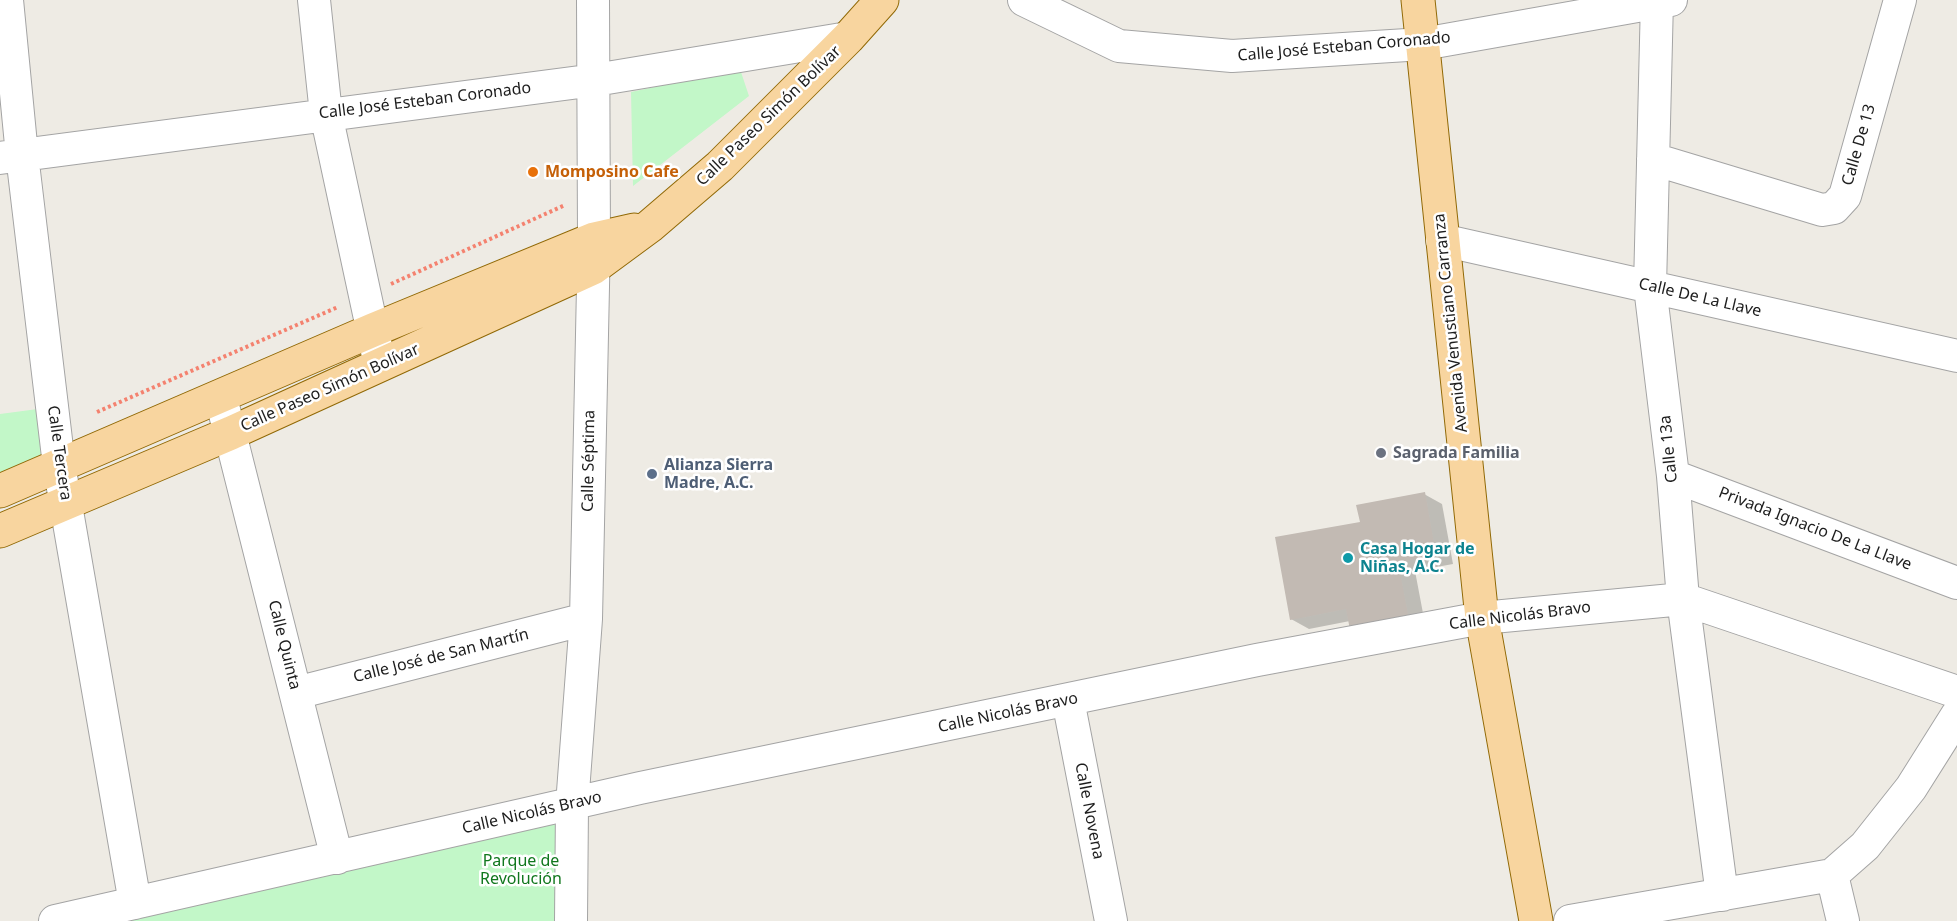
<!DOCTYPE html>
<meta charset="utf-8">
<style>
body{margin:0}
canvas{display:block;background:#eeebe4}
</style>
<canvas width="1957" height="921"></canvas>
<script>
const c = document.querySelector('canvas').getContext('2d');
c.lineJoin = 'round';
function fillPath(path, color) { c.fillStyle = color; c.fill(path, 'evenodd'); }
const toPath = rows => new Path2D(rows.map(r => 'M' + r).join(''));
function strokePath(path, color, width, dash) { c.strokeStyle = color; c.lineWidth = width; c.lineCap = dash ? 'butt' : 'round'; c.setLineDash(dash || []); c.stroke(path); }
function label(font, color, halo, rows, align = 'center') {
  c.font = font + ' "Noto Sans",sans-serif'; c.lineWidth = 5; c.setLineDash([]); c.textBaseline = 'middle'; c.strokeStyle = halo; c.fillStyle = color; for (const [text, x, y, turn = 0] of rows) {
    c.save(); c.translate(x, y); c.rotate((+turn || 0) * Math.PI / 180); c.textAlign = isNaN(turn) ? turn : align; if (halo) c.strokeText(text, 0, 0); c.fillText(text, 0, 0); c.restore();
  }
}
fillPath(toPath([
 [740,69,749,96,633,186,631,92],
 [53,407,59,465,0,491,0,414],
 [572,805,572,921,55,921]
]), '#c2f7c8');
fillPath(toPath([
 [1424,494,1442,504,1453,564,1415,571,1426,629,1350,621,1309,629,1291,619,1361,523]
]), '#0003');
fillPath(toPath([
 [1425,492,1436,555,1398,562,1409,620,1350,630,1346,609,1290,620,1275,537,1360,522,1356,505]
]), '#c2bab3');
const minor = toPath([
 [7,0,22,155,59,465,135,903],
 [314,0,326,114,380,365],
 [1024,0,1119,46,1232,56,1423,44,1671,0],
 [1657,0,1650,287,1673,476,1683,599,1722,895],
 [0,158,595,80,848,38],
 [1653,159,1822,210,1834,208,1845,196,1900,0],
 [1442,240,1957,356],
 [221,398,337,858],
 [1673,476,1957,583],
 [296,693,586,619],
 [1068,700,1111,921],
 [1832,875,1865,846,1911,788,1957,715],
 [1832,875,1843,921],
 [55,921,640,788,1257,660,1482,618,1683,599,1957,692],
 [571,921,572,805,586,619,594,239,593,0],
 [1570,921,1832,875]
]);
const major = toPath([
 [1418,0,1482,618,1536,921],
 [0,491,373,330,594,239,634,230],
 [0,531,231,433,593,268,650,226,720,166,848,38,882,0]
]);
strokePath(minor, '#a4a4a4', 34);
strokePath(major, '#916906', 35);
strokePath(toPath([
 [391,284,565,205],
 [97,412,338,307]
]), '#f4826f', 4, [3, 3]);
strokePath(minor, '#fff', 32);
strokePath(major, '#f8d59f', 33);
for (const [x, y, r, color] of [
 [533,172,6,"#e8710a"],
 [1381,453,6,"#6b7280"],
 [652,474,6,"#5c6f8a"],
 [1348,558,6,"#0f9aa8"]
]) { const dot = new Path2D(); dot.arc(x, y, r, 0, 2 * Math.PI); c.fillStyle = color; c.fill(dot); strokePath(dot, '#fff', 2); }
label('16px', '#1d1d1d', '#fff', [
 ["Calle José Esteban Coronado",1344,47,-5],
 ["Calle José Esteban Coronado",425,101,-7],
 ["Calle Paseo Simón Bolívar",769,116,-44],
 ["Calle De 13",1859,145,-74],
 ["Calle De La Llave",1700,298,13],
 ["Avenida Venustiano Carranza",1451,323,-96],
 ["Calle Paseo Simón Bolívar",330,388,-24],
 ["Calle 13a",1669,449,-96],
 ["Calle Tercera",59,453,82],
 ["Calle Séptima",589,461,-89],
 ["Privada Ignacio De La Llave",1815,529,21],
 ["Calle Nicolás Bravo",1520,616,-7],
 ["Calle Quinta",284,645,76],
 ["Calle José de San Martín",441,656,-14],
 ["Calle Nicolás Bravo",1008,713,-12],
 ["Calle Novena",1089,811,79],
 ["Calle Nicolás Bravo",532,813,-13]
]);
label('bold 16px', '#c56008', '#fff', [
 ["Momposino Cafe",545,172]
], 'left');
label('bold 16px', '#5b616d', '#fff', [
 ["Sagrada Familia",1393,453]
], 'left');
label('bold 16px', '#4e5e75', '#fff', [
 ["Alianza Sierra",664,465],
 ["Madre, A.C.",664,483]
], 'left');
label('bold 16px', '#0d838f', '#fff', [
 ["Casa Hogar de",1360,549],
 ["Niñas, A.C.",1360,567]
], 'left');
label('16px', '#10771d', '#fff', [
 ["Parque de",521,861],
 ["Revolución",521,879]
]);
</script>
